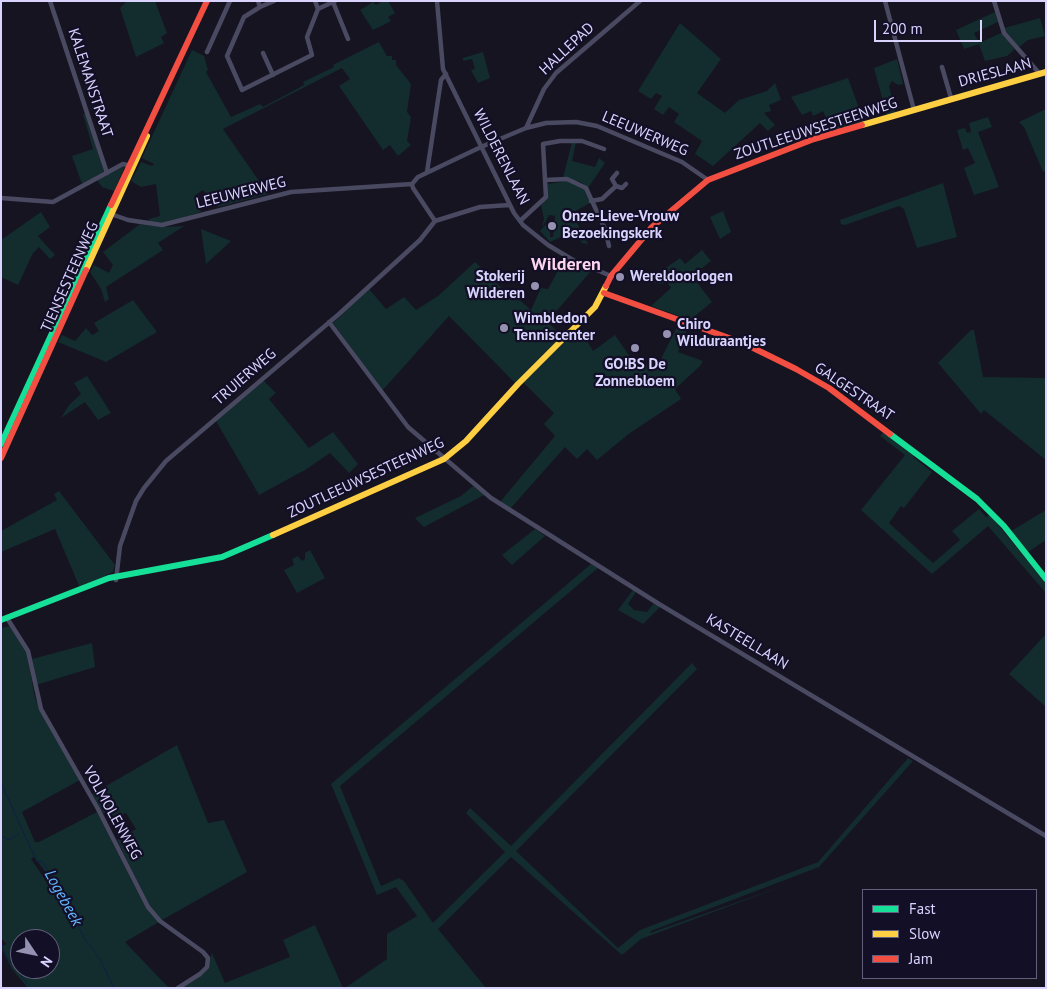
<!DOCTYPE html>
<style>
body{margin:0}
#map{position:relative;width:1047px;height:989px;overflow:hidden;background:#161421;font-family:"PT Sans",sans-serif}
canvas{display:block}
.frame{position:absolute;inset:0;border:2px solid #d9d4ff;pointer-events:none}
.legend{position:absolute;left:862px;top:889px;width:175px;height:90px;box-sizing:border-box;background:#130f26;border:1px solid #625e7d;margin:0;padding:6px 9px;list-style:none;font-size:15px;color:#d9d4ff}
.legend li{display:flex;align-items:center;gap:10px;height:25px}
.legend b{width:25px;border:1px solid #625e7d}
.north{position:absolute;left:10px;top:929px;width:50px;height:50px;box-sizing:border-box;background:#130f26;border:1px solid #625e7d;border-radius:50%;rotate:124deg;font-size:14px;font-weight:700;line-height:20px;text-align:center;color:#d9d4ff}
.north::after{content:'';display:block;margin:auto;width:18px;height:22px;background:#9591b1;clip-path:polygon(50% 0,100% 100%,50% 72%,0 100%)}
.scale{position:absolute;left:874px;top:20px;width:108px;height:22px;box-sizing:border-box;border:2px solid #d9d4ff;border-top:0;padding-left:6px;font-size:15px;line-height:18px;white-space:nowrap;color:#d9d4ff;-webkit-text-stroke:4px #130f26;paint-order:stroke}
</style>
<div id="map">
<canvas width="1047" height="989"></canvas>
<div class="frame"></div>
<ul class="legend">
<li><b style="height:6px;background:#16e098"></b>Fast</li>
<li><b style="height:6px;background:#ffcf43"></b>Slow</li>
<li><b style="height:6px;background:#f24e42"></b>Jam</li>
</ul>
<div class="north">N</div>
<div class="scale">200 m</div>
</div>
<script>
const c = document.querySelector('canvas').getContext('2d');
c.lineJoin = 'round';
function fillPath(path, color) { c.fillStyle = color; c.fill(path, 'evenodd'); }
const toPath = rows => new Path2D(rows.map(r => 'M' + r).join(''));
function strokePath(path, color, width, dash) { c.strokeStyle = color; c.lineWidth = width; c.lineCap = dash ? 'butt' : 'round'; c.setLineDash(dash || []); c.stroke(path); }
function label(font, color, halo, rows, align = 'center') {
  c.font = font + ' "PT Sans",sans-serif'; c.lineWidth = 4.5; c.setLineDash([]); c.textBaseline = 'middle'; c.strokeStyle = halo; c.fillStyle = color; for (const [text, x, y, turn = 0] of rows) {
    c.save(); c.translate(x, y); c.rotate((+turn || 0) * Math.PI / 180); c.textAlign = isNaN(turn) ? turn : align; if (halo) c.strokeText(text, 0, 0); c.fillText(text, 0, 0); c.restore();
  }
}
fillPath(toPath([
 [127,1,155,1,167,33,161,37,164,43,136,57,120,8],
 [383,1,388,1,395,13,388,17,391,21,373,30,360,10,373,2,376,5],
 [995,12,998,22,974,33,979,43,1001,33,1015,49,1007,56,985,61,979,44,964,49,956,30],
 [1040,18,1045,36,1028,40,1019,47,1005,31,1004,28],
 [680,23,721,59,697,93,725,113,739,100,767,91,775,83,781,100,769,105,771,111,764,113,775,125,768,131,760,123,713,166,695,154,702,141,674,122,679,114,669,107,663,115,654,109,662,96,656,93,651,99,638,91],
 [379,42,387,56,392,56,392,60,396,60,396,65,411,84,407,112,411,117,407,141,411,145,398,156,390,145,383,150,339,86,350,79,342,68,223,129,268,194,218,207,203,190,195,195,201,212,165,223,149,222,149,219,160,216,156,184,141,187,131,181,141,162,152,166,154,164,142,158,192,50,204,56,208,70,206,72,231,117,260,104,263,107,304,85,303,82,334,67,333,65],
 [483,52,490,78,478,83,471,70,475,69,472,59,463,61,463,58],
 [897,59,903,84,898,85,892,81,889,86,896,113,887,116,874,68],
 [848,78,864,122,832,131,823,111,813,116,811,111,802,115,791,97],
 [1046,109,1046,170,1043,172,1024,127,1019,122],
 [86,113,104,172,82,184,72,156,93,149,83,114],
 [988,117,992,127,978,132,999,187,974,195,964,168,975,163,968,148,963,150,957,130,965,128,967,133,971,132,969,123],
 [572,142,576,142,572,161,595,167,599,158,605,163,588,188,581,182,563,178],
 [125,166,114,191,102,187,97,180],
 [567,181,581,186,587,192,590,203,572,213,588,244,582,243,572,229,567,225,563,236,550,242,540,231,550,220,550,237,553,237,555,216,549,215,542,228,544,219,541,205,548,197,548,184],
 [943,183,957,237,917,248,904,209,899,206,845,225,841,224,840,220],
 [723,211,731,232,720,239,710,217],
 [41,212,50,227,38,236,55,255,50,259,39,247,33,253,18,285,1,277,1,240],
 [140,224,161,227,184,226,158,243,163,250,106,287,109,299,105,302,101,289,90,272,94,265,109,273,113,265,103,252],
 [201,229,231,241,206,264],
 [702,250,711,261,692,276,712,302,690,320,651,306,671,288,667,282,661,284,647,281,680,258,685,264],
 [565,258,592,270,547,322,563,336,515,383,449,316,382,391,333,323,369,289,386,309,404,297,416,310,438,296,475,262,504,290,506,288,531,310,541,288,548,289],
 [133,300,157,332,106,362,58,342,62,335,75,341,86,328,92,335,99,331,94,323],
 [680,321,689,324,678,352,703,361,700,366,675,389,681,399,630,433,597,460,587,449,577,459,565,447,510,509,500,502,555,436,544,424,554,413,523,382,579,327,593,351,615,335,639,370,654,360,658,365],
 [971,330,974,330,983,377,1046,378,1046,460,984,410,981,414,938,363],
 [87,376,111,413,98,420,85,402,61,418,69,405,81,394,74,383],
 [263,380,276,393,269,399,309,448,333,432,358,464,349,473,330,453,305,470,259,495,216,421],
 [884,431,915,454,913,457,932,472,904,508,901,506,889,523,933,563,960,540,952,531,979,509,986,517,990,515,1046,583,1046,593,988,526,932,574,861,510,905,455,880,436],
 [473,486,484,495,424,527,415,518,461,496],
 [59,491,115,565,113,572,106,575,106,578,80,588,55,529,1,552,1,531,57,500,54,494],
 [1046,510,1046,540,1028,552,1011,531],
 [535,529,545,536,512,565,502,555],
 [310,550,325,578,297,593,284,570,294,565,292,559,298,556,302,561,305,559,305,553],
 [591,564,598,568,340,786,381,886,399,878,404,881,433,923,505,852,466,813,470,808,511,846,692,663,697,669,516,851,618,948,640,930,818,862,908,758,913,761,819,867,651,931,650,933,789,884,641,939,622,955,511,857,438,929,486,988,345,988,387,959,387,934,417,916,396,887,377,895,331,784],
 [633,590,636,592,628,604,634,610,647,612,654,603,660,607,643,624,618,610],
 [10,626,26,649,35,698,39,707,80,780,22,812,35,842,39,842,97,812,145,906,159,922,125,942,169,988,28,988,12,969,1,947,6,944,1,938,1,628],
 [34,857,73,908,69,914,31,859],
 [20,939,50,939,50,969,20,969],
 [1046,634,1046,707,1009,674],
 [92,643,95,667,36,685,32,659],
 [177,745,208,823,224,820,247,872,162,920,152,912,117,840,136,829,126,813,114,818,109,810,103,813,92,794],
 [315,925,343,988,181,988,197,979,206,971,212,953,225,983,290,957,283,940]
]), '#132c2d');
strokePath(toPath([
 [1,783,37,862,41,861,44,864,85,939,100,959,114,988],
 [1,836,10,840,19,833],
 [1,942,7,958,31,988]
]), '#0d2144', 1);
strokePath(toPath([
 [50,1,107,173],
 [258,1,260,7,274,1],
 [315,1,318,9],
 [437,1,443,69,514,213,523,225,548,245,573,260,611,276],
 [885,1,914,110],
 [994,1,1004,33,1039,73],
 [333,2,348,39],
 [260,7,244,17,227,56,242,90,312,55,307,37,318,9],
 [318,9,335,1],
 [207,52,230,1],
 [263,53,273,75],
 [942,67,951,98],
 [526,128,544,89,556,73,640,1],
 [427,172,441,80,446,74],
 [617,173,612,179,616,186,622,188,626,184],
 [545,180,567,179,586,188,605,229,609,246],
 [1,198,53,202,123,164,132,166],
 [591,201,602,199,616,186],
 [111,214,128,220,162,225,291,192,412,184],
 [435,221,413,188,412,184,418,177,481,147,526,128,546,123,576,122,597,126,682,162,708,180],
 [435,221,480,207,509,205],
 [520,221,546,197,543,144,560,141,582,141,604,149],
 [329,322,408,427,491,498,659,604,1046,836],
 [116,580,120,546,136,501,144,488,166,461,339,314,420,240,435,221],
 [7,618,28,651,41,709,98,809,148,907,160,921,203,952,208,958,207,967,200,974,178,988]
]), '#4a4962', 4.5);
strokePath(toPath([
 [890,434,977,499,1004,526,1046,579],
 [1,444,111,205],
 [1,620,109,578,222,557,273,535]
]), '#16e098', 6);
strokePath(toPath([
 [862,125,1046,72],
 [86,270,147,136],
 [273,535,444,459,466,441,518,384,595,307,606,286]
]), '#ffcf43', 6);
strokePath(toPath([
 [111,205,207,1],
 [606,286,611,276,652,227,708,180,814,139,862,125],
 [604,293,743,343,796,369,829,388,890,434],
 [1,458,86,270]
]), '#f24e42', 6);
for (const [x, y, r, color] of [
 [552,226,5,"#9591b1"],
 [620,277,5,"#9591b1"],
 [535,286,5,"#9591b1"],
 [504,328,5,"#9591b1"],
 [667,334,5,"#9591b1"],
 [635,348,5,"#9591b1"]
]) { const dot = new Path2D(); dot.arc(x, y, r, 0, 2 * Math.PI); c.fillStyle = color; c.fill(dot); strokePath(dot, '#130f26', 2); }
label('15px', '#d9d4ff', '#130f26', [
 ["HALLEPAD",567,49,-43],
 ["DRIESLAAN",995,73,-15],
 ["KALEMANSTRAAT",90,83,72],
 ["ZOUTLEEUWSESTEENWEG",816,129,-18],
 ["LEEUWERWEG",645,134,23],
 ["WILDERENLAAN",501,157,63],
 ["LEEUWERWEG",241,193,-14],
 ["TIENSESTEENWEG",70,277,-66],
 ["TRUIERWEG",245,377,-41],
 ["GALGESTRAAT",854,392,34],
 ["ZOUTLEEUWSESTEENWEG",366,478,-25],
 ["KASTEELLAAN",747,642,31],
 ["VOLMOLENWEG",112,813,61]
]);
label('bold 15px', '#d9d4ff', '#130f26', [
 ["Onze-Lieve-Vrouw",562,217],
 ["Bezoekingskerk",562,234],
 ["Stokerij",525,277,"right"],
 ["Wilderen",525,294,"right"],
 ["Wereldoorlogen",630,277],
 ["Wimbledon",514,319],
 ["Tenniscenter",514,336],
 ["Chiro",677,325],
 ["Wilduraantjes",677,342],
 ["GO!BS De",635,365,"center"],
 ["Zonnebloem",635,382,"center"]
], 'left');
label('italic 16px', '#62b6ff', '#130f26', [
 ["Logebeek",63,898,61]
]);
label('bold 18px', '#ffd6f0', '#130f26', [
 ["Wilderen",566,265]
]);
</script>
